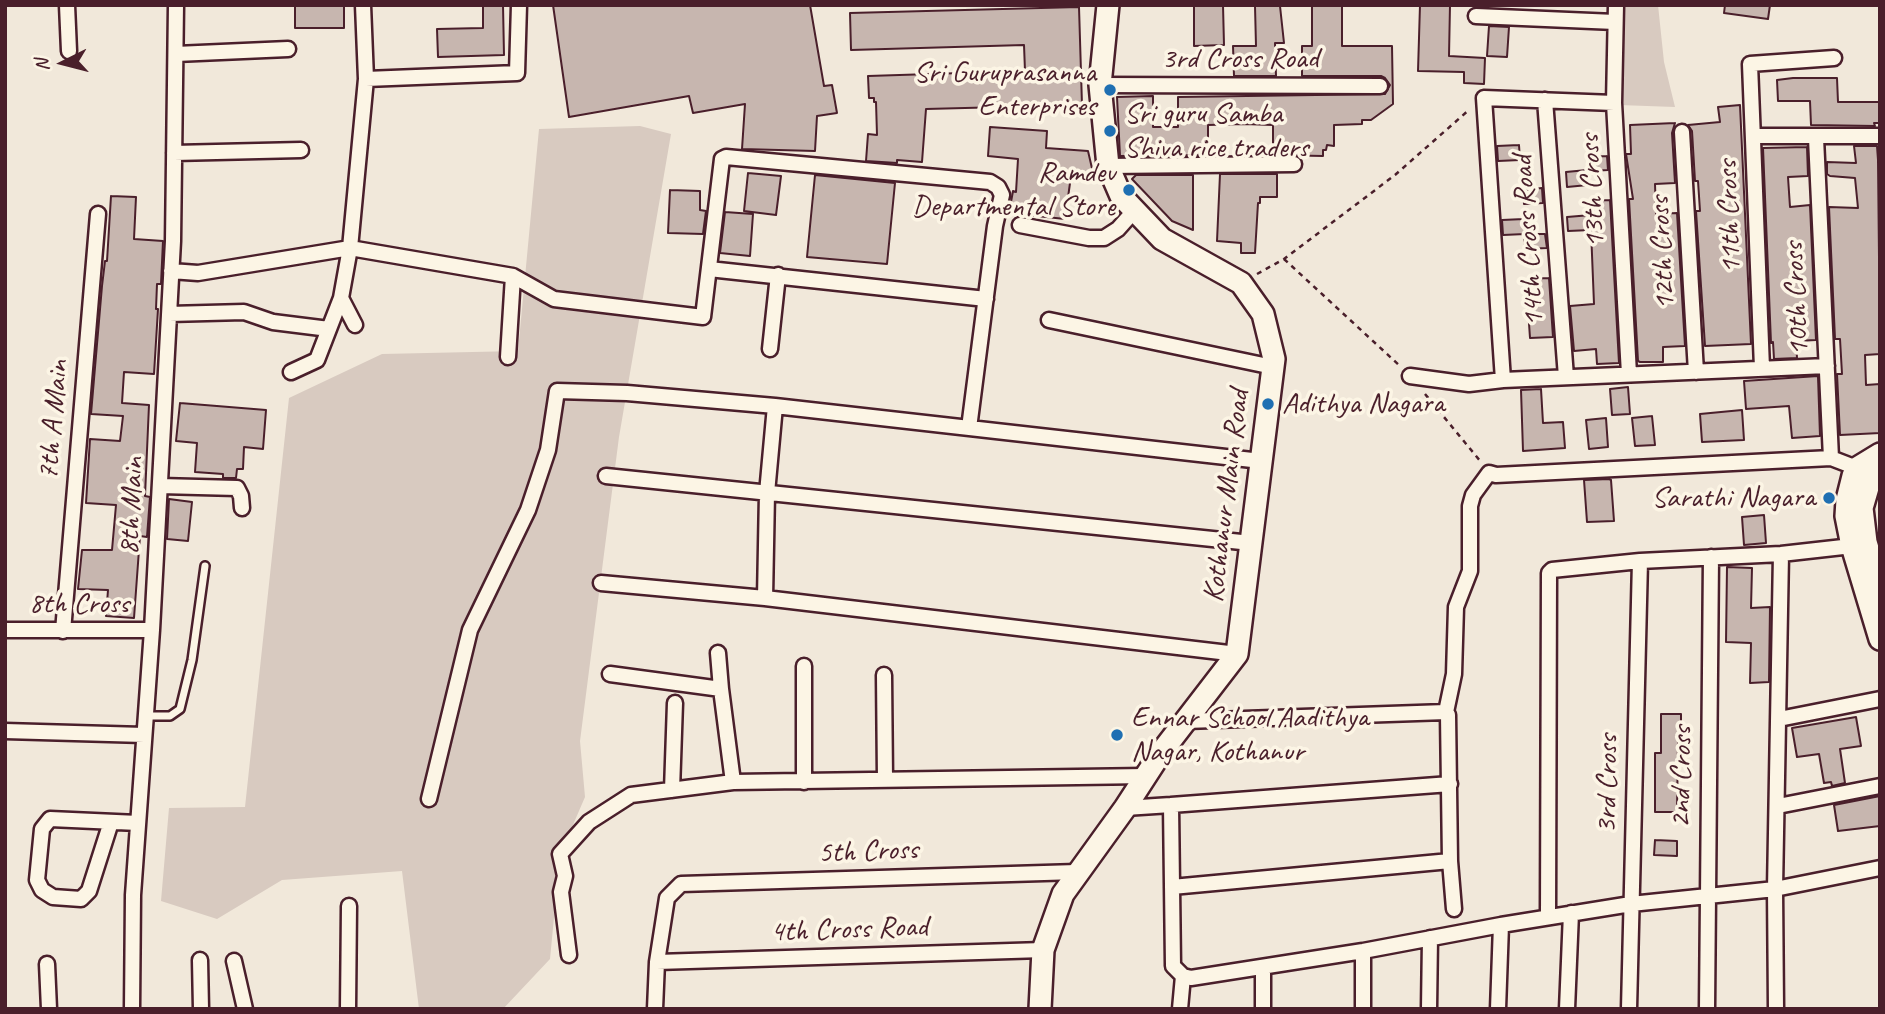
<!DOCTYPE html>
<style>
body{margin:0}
#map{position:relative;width:1885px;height:1014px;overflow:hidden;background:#f1e8da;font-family:Caveat,sans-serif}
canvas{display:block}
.frame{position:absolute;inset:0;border:7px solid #4a1f2b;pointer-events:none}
.north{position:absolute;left:28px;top:28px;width:70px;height:70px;-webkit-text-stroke:5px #fcf5e5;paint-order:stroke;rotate:264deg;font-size:19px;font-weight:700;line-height:28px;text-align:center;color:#4a1f2b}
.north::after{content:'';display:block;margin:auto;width:24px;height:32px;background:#4a1f2b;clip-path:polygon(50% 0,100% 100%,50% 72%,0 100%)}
</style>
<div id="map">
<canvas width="1885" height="1014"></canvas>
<div class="frame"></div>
<div class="north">N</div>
</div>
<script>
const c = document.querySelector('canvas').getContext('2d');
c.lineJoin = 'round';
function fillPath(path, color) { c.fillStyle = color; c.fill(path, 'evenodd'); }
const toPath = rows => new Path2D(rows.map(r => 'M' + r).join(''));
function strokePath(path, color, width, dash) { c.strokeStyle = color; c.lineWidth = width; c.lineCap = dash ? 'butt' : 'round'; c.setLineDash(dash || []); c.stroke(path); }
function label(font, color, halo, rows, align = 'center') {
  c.font = font + ' Caveat,sans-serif'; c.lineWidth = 7; c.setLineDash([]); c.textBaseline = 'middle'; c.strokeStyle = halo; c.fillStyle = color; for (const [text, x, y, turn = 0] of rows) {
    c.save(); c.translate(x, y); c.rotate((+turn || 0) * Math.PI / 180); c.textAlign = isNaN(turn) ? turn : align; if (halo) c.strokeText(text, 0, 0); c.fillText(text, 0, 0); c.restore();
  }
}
fillPath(toPath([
 [1624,5,1658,5,1664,62,1675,107,1619,105],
 [640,126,671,134,619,437,580,741,585,797,560,855,550,959,503,1009,419,1009,402,871,282,880,217,919,161,901,169,808,245,807,289,398,382,354,518,351,539,129]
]), '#d8cac0');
const building = toPath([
 [295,5,344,5,344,28,295,28,295,5],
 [483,5,503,5,504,55,438,57,437,29,483,28,483,5],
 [553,5,810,5,824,86,832,85,837,113,817,116,815,151,742,149,745,104,693,113,689,96,569,117,553,5],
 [1194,5,1223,5,1224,45,1194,46,1194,5],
 [1420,5,1450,5,1449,56,1485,58,1484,84,1464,83,1464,72,1418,71,1420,5],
 [1725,5,1770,5,1768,19,1724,13,1725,5],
 [1255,6,1280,6,1284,43,1275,43,1276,76,1234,76,1233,46,1256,46,1255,6],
 [1312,6,1342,6,1342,46,1392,46,1393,104,1371,120,1362,120,1362,124,1334,125,1334,146,1327,145,1326,150,1323,150,1323,156,1273,155,1273,125,1244,124,1208,125,1208,155,1120,156,1117,97,1153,96,1153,127,1178,127,1178,97,1385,94,1390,85,1385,78,1381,76,1302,76,1302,46,1312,46,1312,6],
 [1079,7,1082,105,926,109,922,162,897,160,897,163,866,161,868,134,877,135,876,102,874,102,874,98,869,98,868,76,1025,71,1024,45,851,50,850,13,1079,7],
 [1489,26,1509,27,1507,57,1487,56,1489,26],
 [1793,78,1837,78,1838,102,1880,102,1880,123,1874,123,1875,126,1811,125,1810,101,1778,101,1777,80,1793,78],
 [1740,105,1751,344,1705,346,1696,211,1700,211,1698,181,1695,181,1692,131,1688,125,1720,122,1718,107,1740,105],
 [1675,123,1672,133,1675,183,1655,184,1656,214,1677,213,1685,346,1663,347,1663,362,1640,362,1638,361,1629,199,1633,199,1626,154,1631,154,1630,125,1675,123],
 [990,127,1047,131,1046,148,1088,151,1094,177,1071,176,1065,219,1009,213,1013,191,1016,192,1018,159,988,156,990,127],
 [1519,145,1520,160,1498,161,1497,146,1519,145],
 [1854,146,1877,146,1878,160,1880,354,1865,355,1866,385,1880,384,1880,433,1840,435,1837,374,1842,374,1840,339,1835,339,1829,207,1858,208,1855,178,1830,176,1827,174,1827,162,1856,163,1854,146],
 [1807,147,1808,176,1788,177,1790,207,1810,205,1816,340,1796,341,1797,358,1774,359,1773,342,1771,343,1763,148,1807,147],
 [1607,156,1608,170,1590,171,1589,157,1607,156],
 [1587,170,1588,185,1567,187,1566,172,1587,170],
 [748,173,781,176,776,215,744,211,748,173],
 [1220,174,1277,174,1277,197,1260,197,1260,203,1258,203,1255,253,1241,253,1241,243,1217,241,1220,174],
 [815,175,895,183,887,264,807,257,815,175],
 [1136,175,1193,175,1193,230,1172,221,1132,179,1136,175],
 [1542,188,1543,203,1524,204,1523,190,1542,188],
 [670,190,700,191,700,210,706,211,703,234,668,233,670,190],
 [111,196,136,197,134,239,163,241,161,284,157,284,156,309,158,309,154,374,124,372,122,403,149,405,145,496,150,497,147,537,140,536,134,618,106,616,108,590,78,589,82,550,112,550,116,505,86,503,90,439,120,441,123,416,91,414,102,286,105,261,107,261,111,196],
 [1610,200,1619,363,1597,364,1596,349,1574,351,1570,306,1594,304,1591,230,1568,231,1567,217,1591,215,1591,201,1610,200],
 [725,212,753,214,750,256,720,253,725,212],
 [1524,219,1525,234,1503,235,1502,220,1524,219],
 [1524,234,1545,234,1547,248,1525,249,1524,234],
 [1549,278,1553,337,1530,338,1526,279,1549,278],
 [1818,376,1820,436,1792,438,1789,406,1746,409,1744,381,1818,376],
 [1628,387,1630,414,1612,415,1610,389,1628,387],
 [1541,389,1543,423,1563,422,1565,448,1523,451,1521,390,1541,389],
 [180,403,266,410,263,449,244,447,243,469,237,469,236,478,223,478,223,474,195,472,197,443,176,441,180,403],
 [1742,410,1744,440,1702,442,1700,414,1742,410],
 [1652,416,1655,445,1635,446,1632,418,1652,416],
 [1606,418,1608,447,1589,449,1586,420,1606,418],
 [1609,479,1611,480,1614,521,1587,522,1584,480,1609,479],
 [169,499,192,502,188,541,167,539,169,499],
 [1764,515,1766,543,1744,545,1742,517,1764,515],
 [1727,567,1752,568,1751,608,1770,607,1769,682,1750,683,1751,643,1726,642,1727,567],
 [1661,714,1681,714,1681,743,1678,743,1677,812,1655,812,1655,753,1661,753,1661,714],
 [1856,717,1861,746,1840,749,1845,783,1832,786,1831,782,1824,783,1819,754,1797,757,1792,728,1856,717],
 [1880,796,1880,826,1838,831,1834,805,1880,796],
 [1655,840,1677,841,1677,856,1654,855,1655,840]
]);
fillPath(building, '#c7b6af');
strokePath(building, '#4a1f2b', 2);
const lane = toPath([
 [146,716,170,716,180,709,192,660,205,566]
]);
const street = toPath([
 [67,5,69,51],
 [1616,5,1614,103,1629,374],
 [1476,16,1615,22],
 [176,54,288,49],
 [366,79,517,73,519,5],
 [1100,85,1380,86],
 [1545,100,1566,377],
 [1682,132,1696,372],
 [1753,136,1880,136],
 [1816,138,1831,458],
 [174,153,301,150],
 [1108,166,1294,164],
 [1020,225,1089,238,1104,238,1118,229,1134,211],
 [709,269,986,299],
 [171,271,198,273,350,248,513,276,554,299,703,317,722,159,726,157,990,182,998,187,1002,195,995,226,969,428],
 [169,314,244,312,273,322,329,329],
 [1049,320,1273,367],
 [355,325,341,298,350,248,366,79,363,5],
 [770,349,778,275],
 [508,357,513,276],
 [1762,368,1750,64,1834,58],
 [291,372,317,360,341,298],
 [1410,376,1469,384,1503,380,1827,366],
 [1503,380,1484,98,1614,103],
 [606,476,1251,543],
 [160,486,237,488,241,496,242,508],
 [601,583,765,598,1237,654],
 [765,598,767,493,775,406],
 [5,630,152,630],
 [63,631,98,214],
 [610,674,721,689,718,653],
 [884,675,885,780],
 [721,689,733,782],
 [1779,719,1880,699],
 [1186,721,1446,712],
 [5,731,144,735],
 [804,782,804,666],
 [672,790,675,703],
 [429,799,470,630,528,510,548,450,557,391,627,393,775,406,1261,461],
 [1171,805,1450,784],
 [1778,806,1880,786],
 [1125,808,1171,805,1173,966,1183,976,1191,978,1363,951,1501,925,1631,904,1775,889,1880,868],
 [111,822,89,891,81,899,53,897,42,890,37,880,42,829,50,819,138,823],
 [1172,887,1450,861],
 [1454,909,1450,861,1448,715,1446,712,1454,674,1456,607,1470,571,1470,506,1473,495,1489,473,1496,475,1831,458,1857,468,1863,474],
 [1548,917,1549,573,1552,570,1640,561,1781,554,1852,546],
 [569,955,561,892,565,876,560,854,589,822,631,795,733,782,1146,776],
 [200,960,201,1009],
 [234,961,245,1009],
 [657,962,1043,950],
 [47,964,49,1009],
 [132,1009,133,895,152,630,173,241,176,5],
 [348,1009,349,906],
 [655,1009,657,962,667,898,681,884,1077,872],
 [1180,1009,1183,976],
 [1263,1009,1263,967],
 [1363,1009,1363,951],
 [1429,1009,1430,938],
 [1498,1009,1501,925],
 [1567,1009,1571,913],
 [1629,1009,1640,561],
 [1707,1009,1711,557],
 [1776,1009,1775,889,1781,554]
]);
const secondary = toPath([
 [1880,454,1857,468,1853,476,1847,500,1846,516,1852,546,1880,639],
 [1880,474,1869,484,1862,508,1866,542,1880,589],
 [1040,1009,1043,950,1063,894,1125,808,1160,754,1237,654,1274,359,1263,314,1241,283,1162,239,1121,196,1108,166,1100,85,1108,5]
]);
strokePath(lane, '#4a1f2b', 12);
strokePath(street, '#4a1f2b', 19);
strokePath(secondary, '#4a1f2b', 26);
strokePath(toPath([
 [1284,259,1400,366],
 [1257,274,1284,259,1395,175,1470,109],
 [1425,394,1481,462]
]), '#4a1f2b', 2.5, [5, 5]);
strokePath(lane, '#fcf5e5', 7);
strokePath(street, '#fcf5e5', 14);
strokePath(secondary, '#fcf5e5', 21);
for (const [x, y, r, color] of [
 [1110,90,7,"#1f6fb2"],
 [1110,131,7,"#1f6fb2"],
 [1129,190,7,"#1f6fb2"],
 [1268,404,7,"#1f6fb2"],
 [1829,498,7,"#1f6fb2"],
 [1117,735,7,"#1f6fb2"]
]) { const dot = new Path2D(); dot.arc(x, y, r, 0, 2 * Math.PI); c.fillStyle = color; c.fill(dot); strokePath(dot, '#fcf5e5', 2.5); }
label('30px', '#4a1f2b', '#fcf5e5', [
 ["3rd Cross Road",1240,59],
 ["13th Cross",1593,191,-93],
 ["11th Cross",1730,217,-92],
 ["14th Cross Road",1529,241,-94],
 ["12th Cross",1663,253,-93],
 ["10th Cross",1797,299,-93],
 ["7th A Main",54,420,-85],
 ["Kothanur Main Road",1227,496,-83],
 ["8th Main",132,506,-87],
 ["8th Cross",79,604],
 ["2nd Cross",1682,777,-89],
 ["3rd Cross",1608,784,-89],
 ["5th Cross",868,852,-2],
 ["4th Cross Road",849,930,-2]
]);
label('30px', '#4a1f2b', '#fcf5e5', [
 ["Sri Guruprasanna",1096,73],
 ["Enterprises",1096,107],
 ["Sri guru Samba",1124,114,"left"],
 ["Shiva rice traders",1124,148,"left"],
 ["Ramdev",1115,173],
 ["Departmental Store",1115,207],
 ["Adithya Nagara",1282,404,"left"],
 ["Sarathi Nagara",1815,498],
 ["Ennar School Aadithya",1131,718,"left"],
 ["Nagar, Kothanur",1131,752,"left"]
], 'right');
</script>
